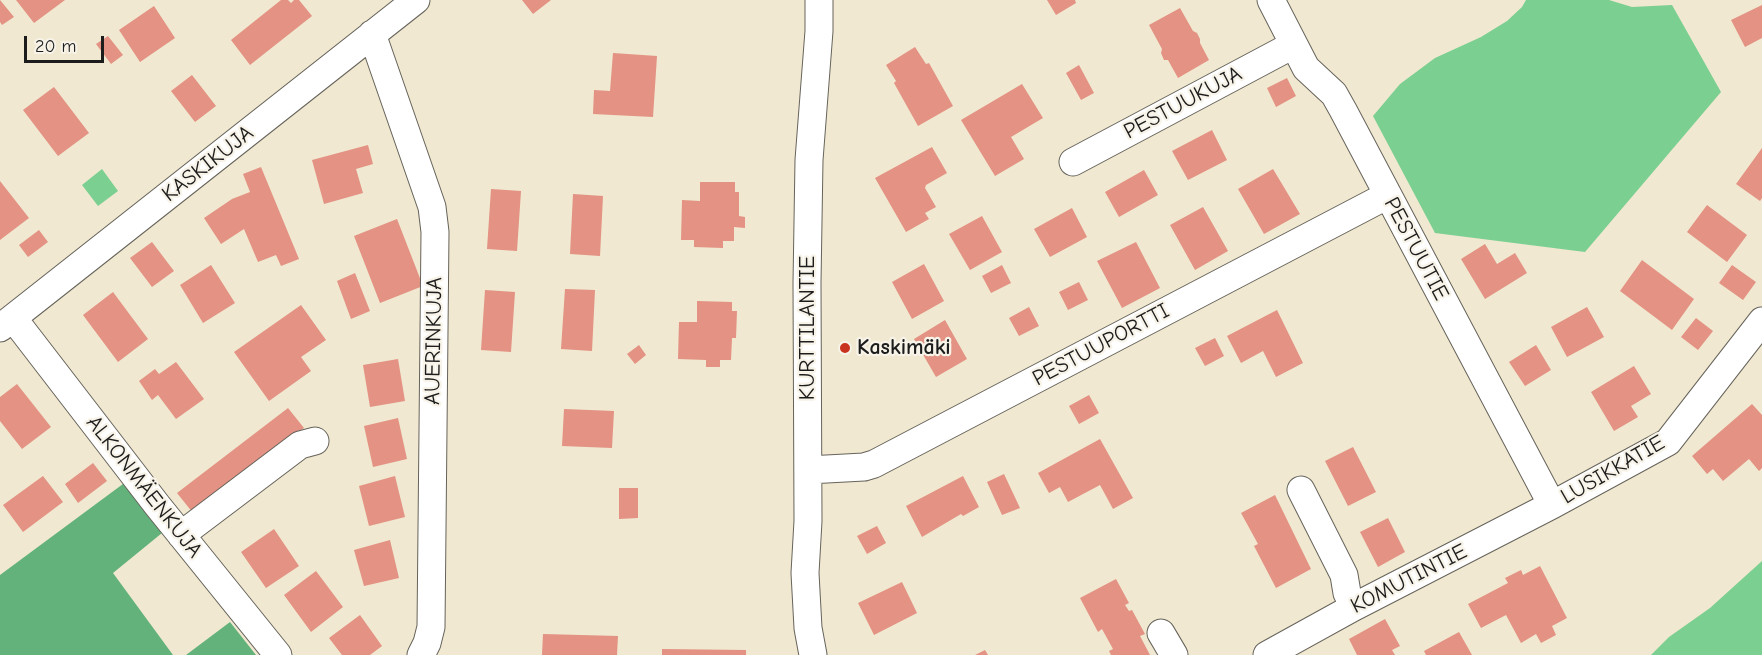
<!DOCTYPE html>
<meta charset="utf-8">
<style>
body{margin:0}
#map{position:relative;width:1762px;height:655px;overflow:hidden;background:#f0e8d0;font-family:"Comic Neue",sans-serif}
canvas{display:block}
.scale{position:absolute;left:24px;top:36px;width:80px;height:27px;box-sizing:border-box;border:3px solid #1c1c1c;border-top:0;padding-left:8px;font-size:18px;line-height:21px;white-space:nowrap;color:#1c1c1c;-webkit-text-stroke:4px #f7f3e8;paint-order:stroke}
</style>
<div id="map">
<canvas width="1762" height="655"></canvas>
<div class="scale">20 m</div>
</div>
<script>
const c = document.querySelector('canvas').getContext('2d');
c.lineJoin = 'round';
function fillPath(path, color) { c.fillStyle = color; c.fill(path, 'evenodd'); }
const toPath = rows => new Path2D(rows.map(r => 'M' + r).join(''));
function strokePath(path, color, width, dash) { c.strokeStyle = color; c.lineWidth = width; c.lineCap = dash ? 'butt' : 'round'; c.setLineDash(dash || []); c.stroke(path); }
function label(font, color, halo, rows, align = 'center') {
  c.font = font + ' "Comic Neue",sans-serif'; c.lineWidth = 4.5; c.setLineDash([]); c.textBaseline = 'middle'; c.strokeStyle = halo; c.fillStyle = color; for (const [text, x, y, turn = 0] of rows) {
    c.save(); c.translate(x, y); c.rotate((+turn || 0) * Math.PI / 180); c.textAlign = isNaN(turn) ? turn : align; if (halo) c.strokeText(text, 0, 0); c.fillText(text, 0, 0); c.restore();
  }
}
fillPath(toPath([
 [1526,0,1609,0,1632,7,1672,5,1721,92,1585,252,1435,233,1373,116,1400,84,1435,58,1481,37,1507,21,1522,7],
 [102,169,118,191,98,206,82,185],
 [1762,561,1762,655,1651,655,1669,637,1710,608]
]), '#7bcf91');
fillPath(toPath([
 [127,481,162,533,113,573,173,655,0,655,0,575],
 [230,622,256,655,186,655]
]), '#64b27b');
fillPath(toPath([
 [0,0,14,17,2,25,0,22],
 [16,0,65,0,34,23],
 [281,0,288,0,291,3,294,0,299,0,312,16,250,65,231,40],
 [522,0,551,0,533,14],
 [1047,0,1075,0,1076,3,1056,15],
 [1762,5,1762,38,1745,47,1731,20],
 [154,6,175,38,140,62,119,30],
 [1180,8,1193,31,1197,33,1200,39,1200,43,1209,60,1178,78,1168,60,1164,60,1161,53,1162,49,1149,25],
 [108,36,123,55,111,64,96,44],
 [915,47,926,64,929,63,953,106,918,126,894,83,896,81,886,65],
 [613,53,657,56,653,117,593,114,594,90,610,91],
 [1079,65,1094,93,1081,100,1066,73],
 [192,75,216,106,195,122,171,91],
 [1287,78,1296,96,1276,107,1267,88],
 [1022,84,1043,118,1011,137,1024,159,995,176,961,120],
 [54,87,89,133,58,156,23,110],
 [1212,130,1227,160,1188,180,1172,151],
 [368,145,373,164,356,169,363,193,324,204,312,160],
 [932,147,947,173,926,185,925,188,936,207,925,213,929,219,906,232,875,178],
 [1762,148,1762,198,1760,201,1736,184],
 [261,167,299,259,281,266,276,255,258,262,244,229,221,244,204,218,232,199,250,192,243,174],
 [1273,169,1300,214,1264,234,1238,189],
 [1144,170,1158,195,1119,217,1105,192],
 [0,181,29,218,0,240],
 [700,182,735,182,735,192,739,192,739,216,745,217,745,228,734,227,734,241,723,241,723,248,694,247,694,240,681,240,682,200,700,201],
 [491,189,521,191,517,251,487,249],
 [573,194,603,196,600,256,570,254],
 [1707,205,1747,235,1727,262,1687,232],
 [1203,207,1228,251,1195,270,1170,225],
 [1072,208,1087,237,1050,257,1034,229],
 [982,216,1002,252,970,270,949,234],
 [397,219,423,286,380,303,354,236],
 [39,230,48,242,28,257,19,245],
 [152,242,174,271,152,287,130,258],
 [1136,242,1160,288,1122,308,1097,261],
 [1485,244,1497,264,1515,253,1527,273,1485,299,1461,259],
 [1642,260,1694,299,1672,330,1620,291],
 [924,264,944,301,912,319,892,282],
 [211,265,235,303,203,323,180,285],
 [1002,265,1011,283,991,293,982,276],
 [1732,265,1756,282,1743,300,1719,283],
 [355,273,370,311,351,319,337,281],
 [1079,282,1088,300,1068,310,1059,292],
 [565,289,595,290,592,351,561,349],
 [485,290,515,292,511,352,481,350],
 [113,292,148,339,118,362,83,315],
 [697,301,732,302,732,311,737,311,736,338,732,338,731,360,720,360,720,367,706,367,706,360,678,359,679,322,697,322],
 [301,305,326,340,301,357,311,371,269,401,234,352],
 [1029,307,1039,326,1019,336,1009,318],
 [1587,307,1604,337,1567,357,1551,327],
 [1277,310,1303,363,1276,377,1263,351,1241,363,1227,336],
 [1696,318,1713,331,1698,350,1681,337],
 [945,320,967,359,936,377,914,339],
 [1215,338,1224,356,1205,366,1195,348],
 [639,345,646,355,635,364,627,354],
 [1536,345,1551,370,1525,386,1509,362],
 [398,359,405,401,370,407,363,365],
 [176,362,204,399,176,419,158,395,152,400,139,381,155,369,159,374],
 [1634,366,1651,394,1631,406,1638,417,1614,431,1591,392],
 [17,384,51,427,22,449,0,421,0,397],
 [1089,395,1099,413,1079,424,1069,406],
 [1752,404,1762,415,1762,468,1759,471,1749,459,1723,481,1713,469,1707,474,1692,456],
 [288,408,304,428,193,513,177,493],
 [564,409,614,411,612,448,562,446],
 [398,418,407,459,373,467,364,426],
 [1100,439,1133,498,1113,509,1100,485,1068,502,1060,487,1049,493,1038,473],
 [1353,447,1376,492,1348,506,1325,461],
 [93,463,107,481,78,503,65,484],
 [1004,474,1020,508,1002,515,987,482],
 [43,476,63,502,23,532,3,505],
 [395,476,405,517,369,526,359,486],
 [963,476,979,507,963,516,961,514,922,537,906,506],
 [619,488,638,488,638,518,619,519],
 [1275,495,1311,569,1276,588,1254,546,1258,544,1241,513],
 [1388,518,1405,552,1378,567,1360,532],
 [877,526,886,543,867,554,857,536],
 [274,529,299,566,266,588,241,552],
 [390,540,399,578,364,586,354,550],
 [1540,566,1567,618,1552,626,1556,635,1541,643,1536,634,1521,643,1506,615,1481,628,1468,604,1508,583,1505,578,1521,570,1523,575],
 [316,571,343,607,311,632,284,595],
 [1116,579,1129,603,1125,605,1129,611,1132,610,1145,634,1140,636,1150,655,1111,655,1109,651,1113,649,1102,629,1098,632,1080,598],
 [902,582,917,613,874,635,858,603],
 [360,615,382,646,370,655,342,655,329,638],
 [1385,619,1400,646,1392,650,1395,655,1357,655,1349,639],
 [1459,632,1472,655,1426,655,1424,651],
 [543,634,618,636,617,655,542,655],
 [662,649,746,650,746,655,662,655],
 [985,650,988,655,975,655]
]), '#e39283');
const minor = toPath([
 [1271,0,1306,68,1334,94,1343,110,1552,505],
 [372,34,432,207,435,232,431,627,427,643,421,655],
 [1073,162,1293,45],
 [13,318,157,505,278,655],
 [0,328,416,0],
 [808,470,864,467,874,464,1388,195],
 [1301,490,1344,575,1347,593,1354,607],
 [181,535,300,445,315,441],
 [1161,633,1174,655],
 [813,655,808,628,805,573,808,521,807,283,809,160,819,31,819,0],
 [1267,655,1354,607,1552,505,1668,442,1762,321]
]);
strokePath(minor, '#66635b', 29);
strokePath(minor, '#fff', 27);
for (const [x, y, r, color] of [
 [845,348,6,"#c8321e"]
]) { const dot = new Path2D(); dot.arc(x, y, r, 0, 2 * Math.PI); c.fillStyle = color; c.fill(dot); strokePath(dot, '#f7f3e8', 2); }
label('22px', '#1c1c1c', '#f7f3e8', [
 ["PESTUUKUJA",1183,103,-28],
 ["KASKIKUJA",208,164,-38],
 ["PESTUUTIE",1416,249,62],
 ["KURTTILANTIE",808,328,-90],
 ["AUERINKUJA",434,341,-89],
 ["PESTUUPORTTI",1101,345,-28],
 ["LUSIKKATIE",1613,470,-30],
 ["ALKONMÄENKUJA",144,487,52],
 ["KOMUTINTIE",1409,579,-27]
]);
label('bold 22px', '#1c1c1c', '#f7f3e8', [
 ["Kaskimäki",857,348]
], 'left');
</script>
